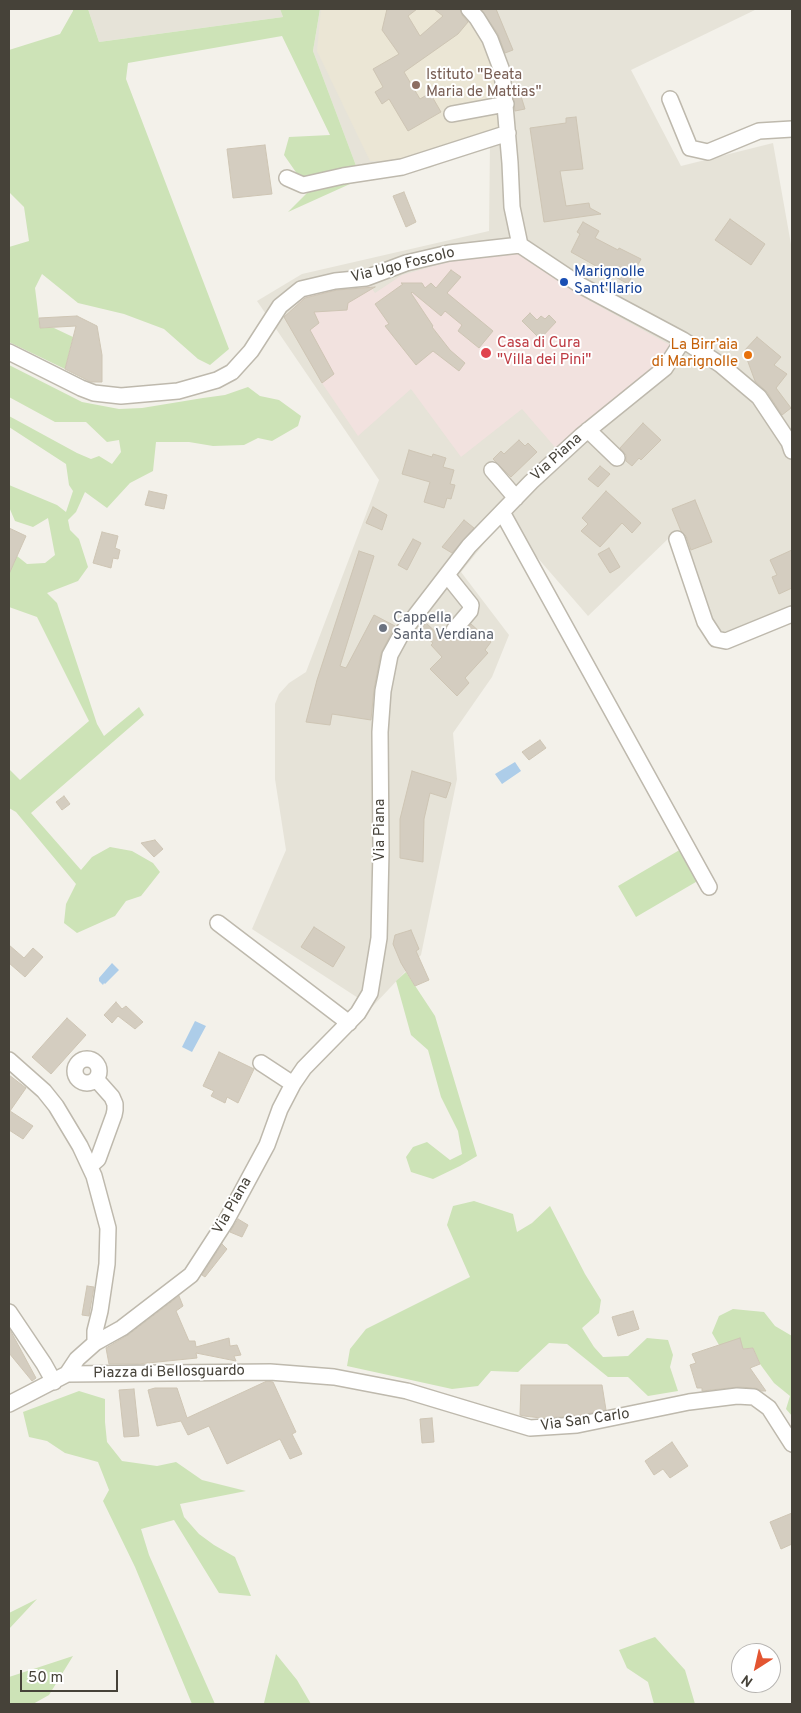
<!DOCTYPE html>
<meta charset="utf-8">
<style>
body{margin:0}
#map{position:relative;width:801px;height:1713px;overflow:hidden;background:#f3f1ea;font-family:Overpass,sans-serif}
canvas{display:block}
.frame{position:absolute;inset:0;border:10px solid #464239;pointer-events:none}
.north{position:absolute;left:731px;top:1643px;width:50px;height:50px;box-sizing:border-box;background:#fff;border:1px solid #b5b3b0;border-radius:50%;rotate:215deg;font-size:14px;font-weight:700;line-height:20px;text-align:center;color:#464239}
.north::after{content:'';display:block;margin:auto;width:18px;height:22px;background:#e35531;clip-path:polygon(50% 0,100% 100%,50% 72%,0 100%)}
.scale{position:absolute;left:20px;top:1670px;width:98px;height:22px;box-sizing:border-box;border:2px solid #464239;border-top:0;padding-left:6px;font-size:15px;line-height:18px;white-space:nowrap;color:#464239;-webkit-text-stroke:4px #fff;paint-order:stroke}
</style>
<div id="map">
<canvas width="801" height="1713"></canvas>
<div class="frame"></div>
<div class="north">N</div>
<div class="scale">50 m</div>
</div>
<script>
const c = document.querySelector('canvas').getContext('2d');
c.lineJoin = 'round';
function fillPath(path, color) { c.fillStyle = color; c.fill(path, 'evenodd'); }
const toPath = rows => new Path2D(rows.map(r => 'M' + r).join(''));
function strokePath(path, color, width, dash) { c.strokeStyle = color; c.lineWidth = width; c.lineCap = dash ? 'butt' : 'round'; c.setLineDash(dash || []); c.stroke(path); }
function label(font, color, halo, rows, align = 'center') {
  c.font = font + ' Overpass,sans-serif'; c.lineWidth = 4; c.setLineDash([]); c.textBaseline = 'middle'; c.strokeStyle = halo; c.fillStyle = color; for (const [text, x, y, turn = 0] of rows) {
    c.save(); c.translate(x, y); c.rotate((+turn || 0) * Math.PI / 180); c.textAlign = isNaN(turn) ? turn : align; if (halo) c.strokeText(text, 0, 0); c.fillText(text, 0, 0); c.restore();
  }
}
fillPath(toPath([
 [88,9,280,9,283,17,99,42],
 [320,9,757,9,631,70,681,166,773,143,792,250,792,614,705,637,670,537,588,616,504,519,461,572,509,635,492,677,453,733,457,779,421,955,372,1007,252,929,286,850,275,779,275,704,279,694,289,683,306,672,379,480,257,301,302,274,489,231,490,142,430,168,361,179,313,51]
]), '#e6e3d8');
fillPath(toPath([
 [321,9,463,9,489,47,501,99,499,130,406,161,370,161,317,51]
]), '#ebe6d5');
fillPath(toPath([
 [523,253,590,301,670,345,663,361,560,453,522,409,461,457,411,389,358,436,322,383,284,317,309,293,317,290,360,288,370,286,375,293,402,275,451,261]
]), '#f2e2df');
fillPath(toPath([
 [73,9,88,9,99,42,283,17,280,9,320,9,313,51,361,179,288,212,309,191,284,155,289,137,330,135,282,36,128,63,126,79,229,349,210,365,198,359,164,329,124,314,78,303,42,274,35,288,40,328,54,328,73,337,65,369,9,342,9,247,29,241,24,207,9,192,9,50,60,34,73,11],
 [9,365,82,402,119,409,142,408,203,398,225,395,248,387,260,396,279,400,301,416,298,426,272,441,258,438,244,445,213,446,189,442,156,442,153,471,130,483,107,508,85,492,76,512,68,520,70,530,79,539,88,567,78,581,47,593,57,603,97,724,104,736,139,707,144,715,31,813,81,870,92,857,110,847,132,851,153,863,160,872,141,896,126,901,115,916,77,933,64,923,66,904,76,884,16,812,9,808,9,769,20,780,89,721,37,617,9,607,9,573,17,556,27,564,45,563,55,555,48,518,33,527,15,521,9,507,9,485,57,505,66,512,73,491,69,485,66,464,9,427,9,416,77,453,91,459,99,456,112,464,121,452,119,440,107,442,86,422,55,422,9,397],
 [683,848,701,879,636,917,618,886],
 [406,972,435,1016,477,1156,460,1166,433,1179,411,1172,406,1157,413,1147,427,1142,450,1160,462,1154,458,1131,441,1097,428,1050,411,1035,396,981],
 [474,1201,513,1214,517,1232,532,1223,550,1206,585,1274,601,1300,599,1313,582,1328,594,1347,603,1357,628,1356,647,1338,668,1340,673,1355,670,1367,678,1391,648,1396,628,1377,608,1377,567,1344,549,1343,518,1372,491,1371,478,1386,452,1389,347,1366,350,1349,366,1329,470,1277,447,1225,453,1206],
 [733,1309,764,1312,775,1326,792,1336,792,1416,786,1409,790,1396,774,1383,760,1364,753,1348,743,1349,719,1345,712,1333,719,1316],
 [79,1391,105,1399,105,1422,107,1442,122,1461,157,1466,176,1462,202,1480,246,1491,180,1504,184,1517,199,1534,214,1545,235,1557,251,1596,219,1593,174,1520,141,1529,149,1555,215,1704,192,1704,135,1567,103,1501,109,1490,98,1462,65,1453,47,1441,29,1437,23,1412],
 [37,1599,9,1629,9,1613],
 [655,1637,685,1670,695,1704,654,1704,648,1682,627,1668,619,1650],
 [276,1654,297,1680,311,1704,264,1703],
 [73,1656,49,1695,33,1704,9,1704,9,1677]
]), '#cde3b7');
fillPath(toPath([
 [515,762,521,771,502,784,495,774],
 [112,963,119,970,105,984,104,983,103,985,99,981,99,978],
 [195,1021,206,1026,192,1052,182,1047]
]), '#adcde9');
const building = toPath([
 [387,9,417,9,408,16,420,36,443,16,434,9,460,9,462,15,468,22,458,34,404,72,420,99,430,93,441,112,408,131,389,99,382,104,375,92,383,87,373,69,399,54,382,30,387,9],
 [481,9,496,9,513,50,505,53,498,34,481,9],
 [520,93,525,109,515,111,513,94,520,93],
 [576,117,583,169,560,171,566,206,589,203,590,208,601,214,544,222,530,128,566,123,566,118,576,117],
 [265,145,272,194,233,198,227,149,265,145],
 [404,192,416,222,406,227,393,196,404,192],
 [730,219,765,244,751,265,715,240,730,219],
 [583,222,599,231,595,238,618,250,619,248,641,259,628,284,571,252,580,234,577,232,583,222],
 [451,270,461,277,447,293,493,331,479,348,458,331,462,325,445,311,441,316,412,292,411,293,433,326,432,327,450,350,465,363,459,371,433,351,416,365,385,326,389,324,375,304,403,284,401,283,422,283,425,288,431,283,436,288,451,270],
 [375,287,348,303,347,310,314,312,319,323,310,330,334,374,322,383,284,317,305,298,337,290,375,287],
 [530,313,537,320,541,316,545,319,549,315,556,322,540,339,522,321,530,313],
 [77,316,97,326,102,355,102,382,91,382,65,369,76,326,40,328,39,318,77,316],
 [757,337,781,357,774,365,787,374,776,388,791,408,782,415,767,392,755,381,744,351,757,337],
 [643,423,661,440,641,460,639,458,632,466,626,461,626,455,620,448,643,423],
 [519,440,525,446,528,443,537,452,511,477,493,459,501,451,504,454,519,440],
 [409,450,432,457,433,454,446,458,443,467,454,470,450,484,455,485,451,499,447,498,444,508,424,502,430,482,402,474,409,450],
 [600,466,610,474,598,487,588,479,600,466],
 [149,491,167,495,164,509,145,505,149,491],
 [606,491,641,523,632,533,622,523,600,547,581,531,588,524,582,518,606,491],
 [695,500,712,542,691,550,686,536,681,531,672,509,695,500],
 [373,507,387,515,382,530,366,523,373,507],
 [464,520,474,528,452,553,442,547,464,520],
 [9,528,26,536,9,574,9,528],
 [102,532,118,536,115,548,120,550,118,559,113,558,111,568,93,563,102,532],
 [413,539,421,543,407,570,398,565,413,539],
 [609,548,620,567,610,573,598,554,609,548],
 [792,550,792,588,779,594,772,577,777,575,770,560,792,550],
 [359,551,374,556,340,666,346,668,374,615,395,626,381,653,374,689,371,720,332,714,330,725,306,722,317,680,359,551],
 [426,623,440,636,442,634,451,641,461,636,471,624,491,642,485,650,488,653,465,678,469,683,457,696,430,669,442,657,431,645,433,643,419,631,426,623],
 [540,740,546,748,529,760,522,752,540,740],
 [412,771,451,783,446,798,430,793,424,819,423,862,400,858,400,819,412,771],
 [64,796,70,804,62,810,56,802,64,796],
 [155,840,163,849,154,857,141,843,155,840],
 [314,927,345,947,333,967,301,947,314,927],
 [411,930,419,949,416,951,429,980,415,986,401,963,393,944,395,935,411,930],
 [9,945,24,958,33,948,43,957,25,977,9,963,9,945],
 [116,1002,122,1009,126,1006,143,1022,135,1029,118,1016,112,1023,104,1015,116,1002],
 [67,1018,86,1035,51,1074,32,1057,67,1018],
 [219,1052,254,1069,238,1103,227,1097,225,1103,211,1096,214,1091,203,1086,219,1052],
 [9,1075,26,1088,10,1111,33,1126,23,1139,9,1130,9,1075],
 [238,1219,248,1225,242,1237,230,1232,238,1219],
 [222,1244,227,1249,205,1277,202,1275,222,1244],
 [87,1286,94,1287,89,1316,82,1315,87,1286],
 [179,1296,183,1306,176,1311,189,1341,195,1341,196,1347,229,1338,230,1346,237,1345,241,1355,234,1356,236,1361,196,1353,197,1358,138,1364,109,1364,106,1348,128,1335,179,1296],
 [633,1311,639,1329,618,1336,612,1317,633,1311],
 [9,1328,36,1378,32,1381,9,1353,9,1328],
 [740,1338,743,1349,753,1348,760,1364,750,1368,766,1391,762,1391,755,1388,738,1387,702,1391,702,1388,697,1388,690,1365,696,1363,692,1354,740,1338],
 [267,1381,273,1382,296,1432,292,1434,302,1454,290,1459,280,1439,227,1464,209,1426,188,1435,181,1421,157,1426,148,1390,155,1388,177,1388,187,1418,267,1381],
 [521,1385,602,1385,606,1410,576,1416,541,1418,524,1416,520,1415,521,1385],
 [134,1389,139,1436,124,1437,119,1390,134,1389],
 [432,1418,434,1442,422,1443,420,1419,432,1418],
 [672,1442,688,1466,670,1478,663,1469,654,1475,645,1461,672,1442],
 [792,1513,792,1544,781,1549,770,1522,792,1513]
]);
fillPath(building, '#d4cdc0');
strokePath(building, '#cec5b4', 1);
const minor = toPath([
 [469,9,477,18,490,39,502,71,510,163,512,207,520,245,580,285,683,340,721,365,759,397,789,442,792,451],
 [670,99,690,148,708,152,759,131,792,129],
 [452,114,506,104],
 [287,178,303,185,343,176,402,167,508,133],
 [9,352,81,388,94,393,121,396,178,391,217,380,232,372,251,351,280,306,301,289,335,281,366,278,406,263,449,253,520,245],
 [588,430,617,458],
 [492,470,516,498],
 [502,512,709,887],
 [677,539,705,622,716,639,726,641,792,614],
 [447,575,471,605,470,611,454,630],
 [218,923,349,1023],
 '75 1071a12 12 0 1 1 24 0a12 12 0 1 1-24 0Z',
 [9,1060,44,1091,56,1106,80,1146,94,1176,108,1228,107,1264,100,1311,95,1331,95,1343],
 [261,1063,293,1084],
 [90,1166,98,1159,114,1115,115,1110,115,1104,112,1097,96,1079],
 [9,1312,44,1364,54,1382],
 [67,1374,77,1359,95,1343,122,1328,191,1275,226,1221,267,1145,280,1109,293,1084,304,1068,358,1013,370,993,379,938,381,851,380,732,383,691,390,655,402,633,469,546,531,482,581,436,665,368,683,340],
 [9,1404,67,1374,270,1372,334,1377,407,1391,530,1428,577,1425,689,1402,737,1396,754,1397,769,1408,792,1444]
]);
strokePath(minor, '#beb9ad', 18);
strokePath(minor, '#fff', 15);
for (const [x, y, r, color] of [
 [416,85,5,"#8d6e63"],
 [564,282,5,"#1a4fb4"],
 [486,353,6,"#e0444e"],
 [748,355,5,"#e8710a"],
 [383,628,5,"#6b7280"]
]) { const dot = new Path2D(); dot.arc(x, y, r, 0, 2 * Math.PI); c.fillStyle = color; c.fill(dot); strokePath(dot, '#fff', 2); }
label('15px', '#785e54', '#fff', [
 ["Istituto \"Beata",426,76],
 ["Maria de Mattias\"",426,93]
], 'left');
label('15px', '#464239', '#fff', [
 ["Via Ugo Foscolo",403,266,-14],
 ["Via Piana",557,458,-42],
 ["Via Piana",381,830,-90],
 ["Via Piana",233,1206,-60],
 ["Piazza di Bellosguardo",169,1373,-1],
 ["Via San Carlo",585,1421,-8]
]);
label('15px', '#164399', '#fff', [
 ["Marignolle",574,273],
 ["Sant'Ilario",574,290]
], 'left');
label('15px', '#be3a42', '#fff', [
 ["Casa di Cura",497,344],
 ["\"Villa dei Pini\"",497,361]
], 'left');
label('15px', '#c56008', '#fff', [
 ["La Birr’aia",738,346],
 ["di Marignolle",738,363]
], 'right');
label('15px', '#5b616d', '#fff', [
 ["Cappella",393,619],
 ["Santa Verdiana",393,636]
], 'left');
</script>
